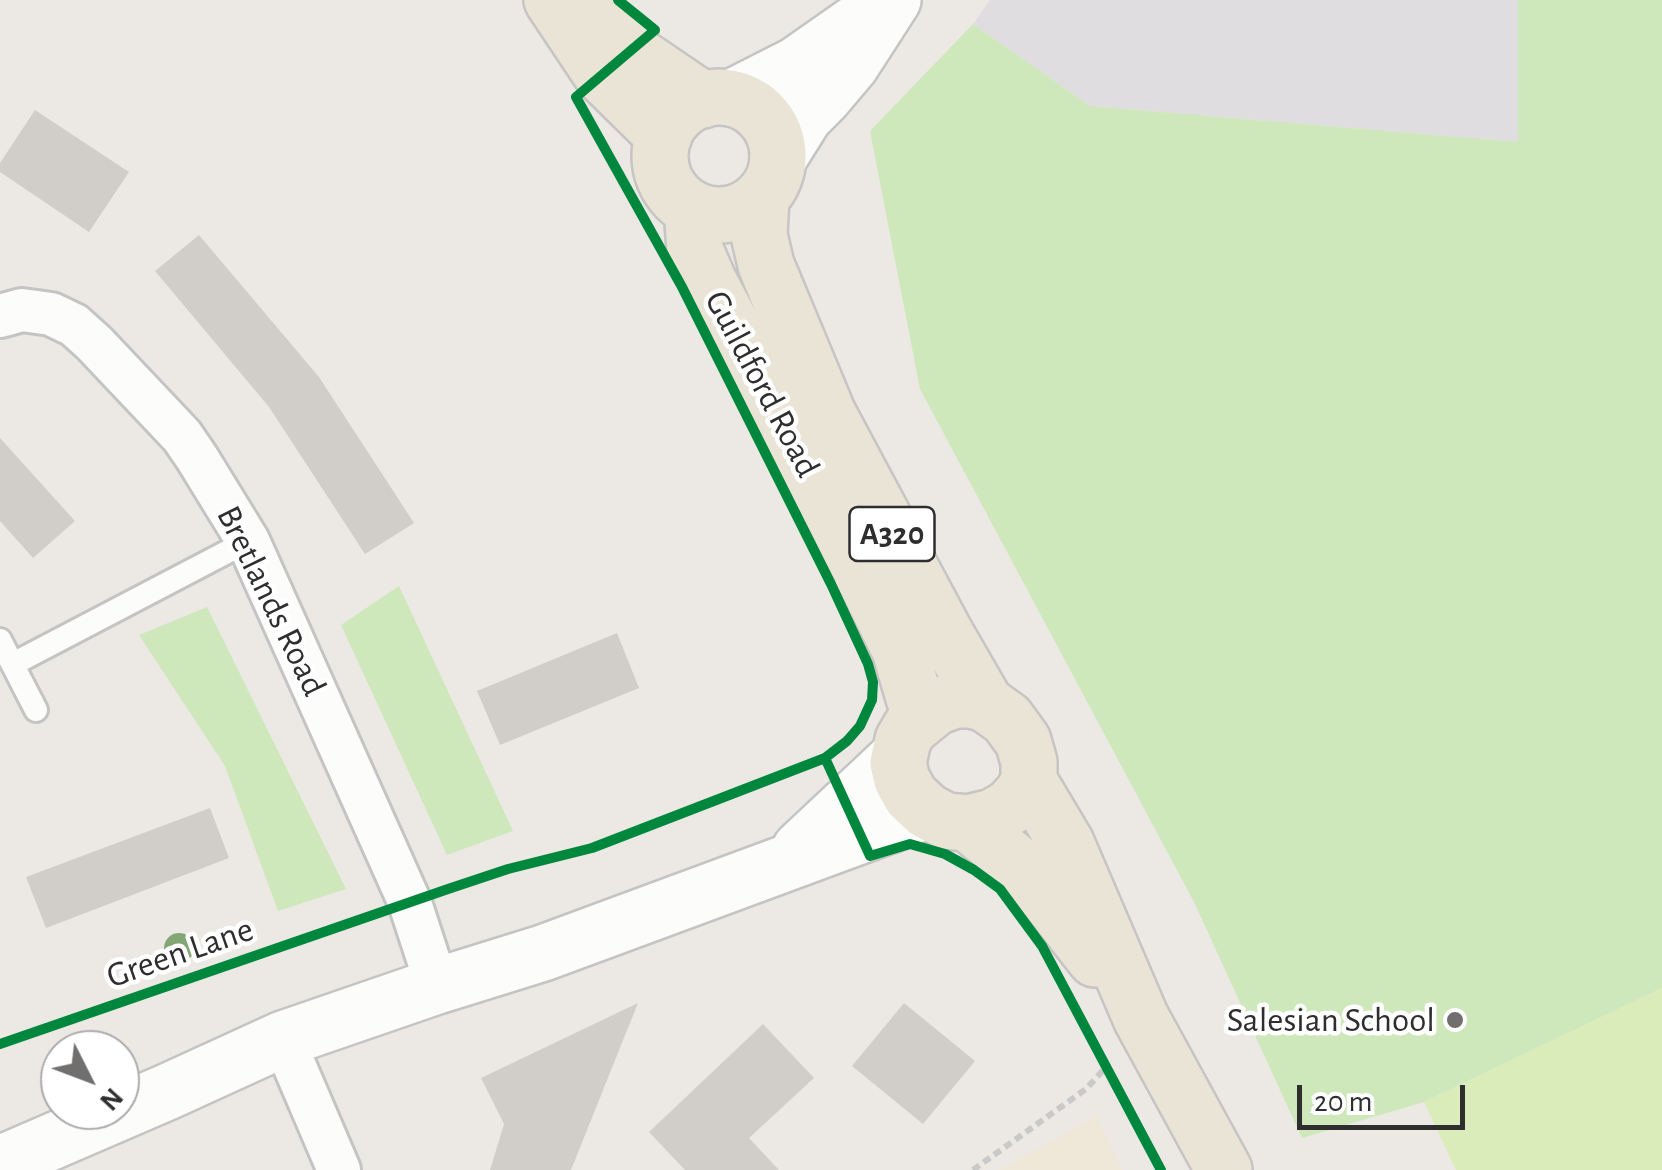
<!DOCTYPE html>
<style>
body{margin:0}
#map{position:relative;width:1662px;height:1170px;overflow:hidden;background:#ece8e4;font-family:"Alegreya Sans",sans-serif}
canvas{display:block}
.north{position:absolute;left:40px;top:1030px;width:100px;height:100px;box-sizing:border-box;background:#fff;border:2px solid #ababab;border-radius:50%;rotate:132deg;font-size:28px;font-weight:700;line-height:40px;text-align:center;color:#2e2e2e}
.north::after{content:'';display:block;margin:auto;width:35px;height:45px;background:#706f6e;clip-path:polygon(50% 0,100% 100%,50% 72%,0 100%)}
.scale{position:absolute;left:1297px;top:1085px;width:168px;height:45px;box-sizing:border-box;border:5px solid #2e2e2e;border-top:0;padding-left:12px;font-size:30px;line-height:35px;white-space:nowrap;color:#2e2e2e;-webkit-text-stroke:8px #fff;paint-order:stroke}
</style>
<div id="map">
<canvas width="1662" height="1170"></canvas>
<div class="north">N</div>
<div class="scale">20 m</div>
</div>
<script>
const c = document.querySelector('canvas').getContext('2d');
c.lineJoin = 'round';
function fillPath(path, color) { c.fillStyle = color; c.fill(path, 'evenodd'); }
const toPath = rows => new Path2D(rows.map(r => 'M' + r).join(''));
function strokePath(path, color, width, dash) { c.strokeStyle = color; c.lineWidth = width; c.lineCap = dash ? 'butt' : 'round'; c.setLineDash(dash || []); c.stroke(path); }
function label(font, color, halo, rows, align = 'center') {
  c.font = font + ' "Alegreya Sans",sans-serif'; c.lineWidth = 9; c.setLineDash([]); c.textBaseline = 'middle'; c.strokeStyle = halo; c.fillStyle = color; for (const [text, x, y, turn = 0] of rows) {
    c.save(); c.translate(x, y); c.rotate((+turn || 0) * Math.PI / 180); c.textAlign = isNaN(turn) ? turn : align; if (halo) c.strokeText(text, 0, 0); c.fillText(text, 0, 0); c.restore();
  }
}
fillPath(toPath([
 [990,0,1518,0,1518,142,1090,106,973,24]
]), '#dfdddf');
fillPath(toPath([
 [1097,1116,1122,1170,1000,1170]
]), '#efe7d8');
fillPath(toPath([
 [1518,0,1662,0,1662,988,1424,1102,1302,1138,1194,902,920,389,870,131,973,24,1090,106,1518,142],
 [399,586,513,831,447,855,341,625],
 [207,607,346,889,278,911,225,766,139,635]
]), '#cee8bc');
fillPath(toPath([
 [1662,988,1662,1170,1456,1170,1424,1102]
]), '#d9ecb9');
fillPath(toPath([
 [35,110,129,172,89,232,0,172,0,163],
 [199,235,319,377,414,523,365,554,269,407,155,271],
 [0,438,75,521,33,558,0,521],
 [617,633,639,688,500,745,477,691],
 [210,808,229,858,46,928,26,877],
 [638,1003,571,1170,490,1170,504,1124,481,1078],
 [904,1003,975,1061,923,1124,852,1066],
 [763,1024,814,1078,749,1138,779,1170,685,1170,649,1132]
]), '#d1ceca');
const lane = toPath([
 [0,640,36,710],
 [13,664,248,541]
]);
const street = toPath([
 [0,316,22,310,51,314,74,325,94,343,182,436,197,458,248,541,410,903,437,986],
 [283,1039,339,1170]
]);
const secondary = toPath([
 [731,98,796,65,869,14],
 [778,159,805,116,824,97,851,65,893,0],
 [800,849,898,757],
 [0,1164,167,1092,283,1039,437,986,543,953,927,811]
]);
const primary = toPath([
 [552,0,602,75,664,136],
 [585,6,631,51,703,100],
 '660 156a59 59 0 1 1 118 0a59 59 0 1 1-118 0Z',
 [761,198,759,235,766,265,828,414,945,633,986,704],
 [692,209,695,250,708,280,840,530,900,650,920,718],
 [955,700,971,700,986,704,1007,719,1023,741,1029,762,1029,781,1022,794,1010,807,993,817,968,823,946,821,927,811,911,796,902,780,898,763,903,740,910,728,936,707,955,700],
 [1029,781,1066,843,1141,1018,1224,1170],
 [968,823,1026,871,1095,959]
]);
strokePath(lane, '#c5c4c5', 28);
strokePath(street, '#c5c4c5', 48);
strokePath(secondary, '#c5c4c5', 60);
strokePath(primary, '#c6c5c4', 60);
strokePath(toPath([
 [973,1170,1086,1089,1106,1067]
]), '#c9c9c8', 6, [8, 5]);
strokePath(lane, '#fcfcfb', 22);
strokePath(street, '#fcfcfb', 42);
strokePath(secondary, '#fcfcfb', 55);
strokePath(primary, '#e9e4d5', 55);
strokePath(toPath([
 [825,758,870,856,910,844,945,854,974,870,1000,889,1042,946,1161,1170],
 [0,1044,448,889,508,869,592,848,825,758,847,741,860,726,872,700,873,682,868,664,831,584,682,287,576,97,655,30,618,0]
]), '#00873e', 10);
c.fillStyle = '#82a774';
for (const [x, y] of [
 [179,948]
]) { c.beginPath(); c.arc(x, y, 15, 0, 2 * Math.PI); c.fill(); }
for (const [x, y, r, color] of [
 [1455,1020,10,"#706f6e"]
]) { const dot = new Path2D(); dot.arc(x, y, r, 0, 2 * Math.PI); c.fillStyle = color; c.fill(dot); strokePath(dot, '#fff', 4); }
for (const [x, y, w] of [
 [892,534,85]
]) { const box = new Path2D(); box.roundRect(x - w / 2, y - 27, w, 54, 8); c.fillStyle = '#fff'; c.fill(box); strokePath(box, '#2e2e2e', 2.5); }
label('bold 32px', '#2e2e2e', null, [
 ["A320",892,534]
]);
label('35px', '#2e2e2e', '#fff', [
 ["Guildford Road",762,384,62],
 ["Bretlands Road",271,601,64],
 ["Green Lane",180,953,-19]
]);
label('35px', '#2e2e2e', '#fff', [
 ["Salesian School",1435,1020]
], 'right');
</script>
